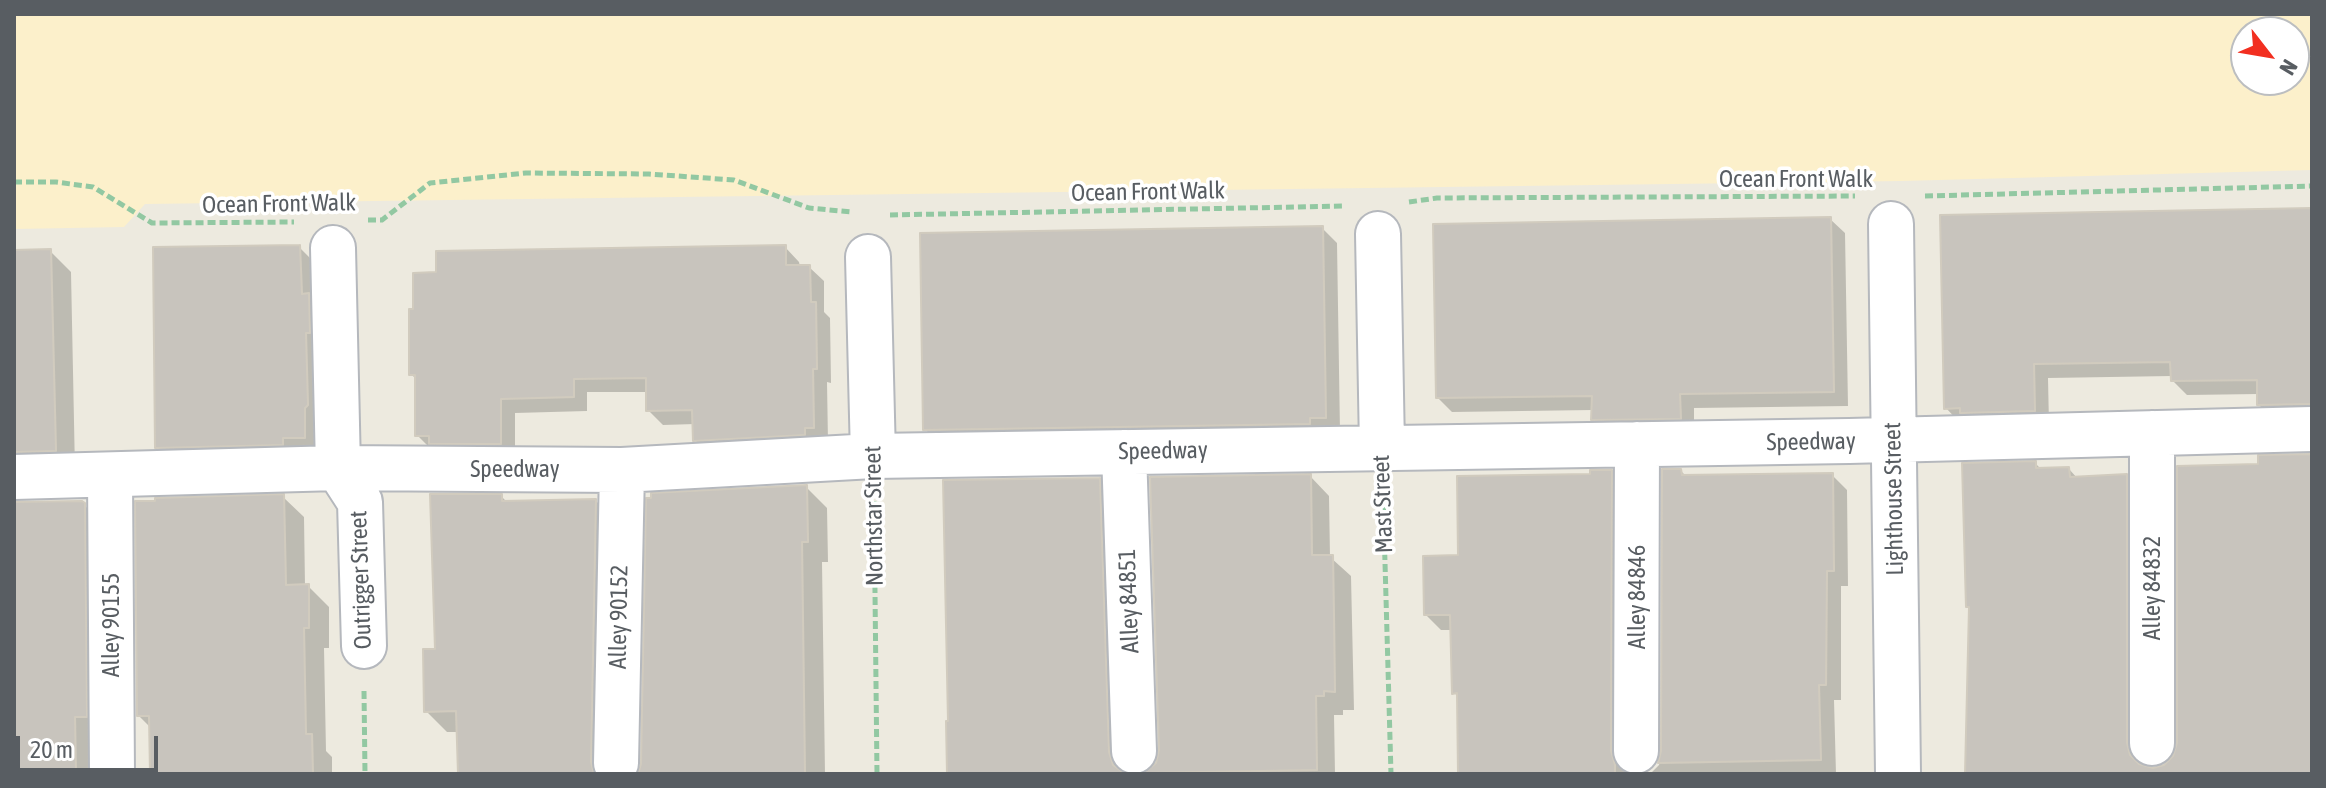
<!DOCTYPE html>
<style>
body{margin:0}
#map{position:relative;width:2326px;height:788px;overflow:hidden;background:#edeadf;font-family:"Asap Condensed",sans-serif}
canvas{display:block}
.frame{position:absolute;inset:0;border:16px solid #585d62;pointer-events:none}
.north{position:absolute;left:2230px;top:16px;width:80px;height:80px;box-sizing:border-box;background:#fff;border:2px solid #bcbec0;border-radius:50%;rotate:121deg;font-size:22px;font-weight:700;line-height:32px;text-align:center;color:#585d62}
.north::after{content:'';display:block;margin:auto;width:28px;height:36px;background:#f22f20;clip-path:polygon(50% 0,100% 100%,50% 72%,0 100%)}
.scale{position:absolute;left:16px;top:736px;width:142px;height:36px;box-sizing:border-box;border:4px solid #585d62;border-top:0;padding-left:10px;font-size:24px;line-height:28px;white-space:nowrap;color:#585d62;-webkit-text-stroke:6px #fff;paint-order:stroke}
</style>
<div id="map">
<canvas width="2326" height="788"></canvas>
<div class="frame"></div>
<div class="north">N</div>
<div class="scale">20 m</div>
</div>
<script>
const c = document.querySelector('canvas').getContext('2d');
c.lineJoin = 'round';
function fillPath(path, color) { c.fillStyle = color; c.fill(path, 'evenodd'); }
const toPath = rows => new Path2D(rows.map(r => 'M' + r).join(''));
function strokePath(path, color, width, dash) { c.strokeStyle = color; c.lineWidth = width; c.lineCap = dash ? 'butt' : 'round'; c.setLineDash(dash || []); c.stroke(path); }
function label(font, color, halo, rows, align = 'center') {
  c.font = font + ' "Asap Condensed",sans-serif'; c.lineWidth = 7; c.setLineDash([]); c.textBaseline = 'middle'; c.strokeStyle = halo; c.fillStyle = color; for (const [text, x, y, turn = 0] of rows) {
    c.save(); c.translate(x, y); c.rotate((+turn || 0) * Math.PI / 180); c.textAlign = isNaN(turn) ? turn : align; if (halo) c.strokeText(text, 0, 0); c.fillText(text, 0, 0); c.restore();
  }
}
fillPath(toPath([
 [14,14,2312,14,2312,170,1901,181,145,204,124,227,14,229],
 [2246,32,2294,32,2294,80,2246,80]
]), '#fcf0cb');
fillPath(toPath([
 [2312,210,2312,418,2274,419,2259,405,2259,394,2187,395,2173,381,2172,376,2048,378,2049,425,1960,423,1946,408],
 [1830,219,1845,233,1848,406,1694,408,1694,432,1608,434,1593,419,1593,410,1452,412,1438,398],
 [1322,228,1337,243,1340,432,940,444,925,429],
 [299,247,314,262,319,452,171,462,157,447],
 [785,247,799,262,800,267,809,267,824,281,824,312,830,318,831,383,827,382,828,442,709,455,695,440,695,424,663,425,648,410,648,392,587,392,587,411,515,413,515,458,432,450,417,435,417,380,411,374],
 [50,251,71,272,75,471,14,484,14,252],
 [2312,456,2312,774,1967,774,1971,610,1968,607,2035,463,2042,470,2069,469,2078,479,2126,476,2141,491,2141,759,2143,768,2151,770,2165,767,2175,757,2260,466],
 [1681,471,1687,477,1832,475,1847,490,1848,586,1841,586,1841,700,1834,700,1836,774,1650,774,1659,765,1663,751],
 [1611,472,1626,487,1625,768,1627,774,1460,774,1459,697,1454,693,1452,630,1441,630,1426,615,1460,557,1592,476],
 [1310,476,1329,496,1330,557,1351,576,1354,710,1343,710,1343,715,1334,715,1335,774,1147,774,1158,763],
 [1099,480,1121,501,1127,774,949,774],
 [806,487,827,508,828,562,822,562,825,774,640,774],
 [501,496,508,503,596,501,617,522,612,774,460,774,459,732,447,732,426,711,437,651],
 [283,497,304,517,305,586,308,586,329,607,329,648,324,648,326,751,332,757,332,774,152,774,151,728,139,716],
 [14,504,84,505,105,525,96,774,14,774]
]), '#0003');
const building = toPath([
 [2312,208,2312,404,2257,405,2257,380,2171,381,2170,362,2034,364,2035,411,1960,413,1960,408,1944,409,1940,215,2312,208],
 [1831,217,1834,392,1680,394,1681,419,1591,420,1592,396,1436,398,1433,224,1831,217],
 [1323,226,1326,418,1310,418,1310,424,923,430,920,233,1323,226],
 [300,245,302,294,309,293,310,333,306,333,308,405,305,408,305,438,283,438,283,445,155,448,153,247,300,245],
 [786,245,786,265,810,265,811,302,816,302,817,369,813,369,814,428,805,428,805,435,693,441,692,410,646,411,646,378,574,379,574,397,501,399,501,444,429,444,429,436,415,436,415,375,409,375,409,309,413,309,413,273,436,272,436,251,786,245],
 [51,249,56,451,14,452,14,250,51,249],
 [2312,454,2312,774,1965,774,1969,607,1966,607,1962,463,2036,461,2036,468,2069,467,2070,477,2127,474,2127,743,2130,755,2139,764,2153,768,2164,765,2173,756,2177,743,2177,466,2258,464,2258,455,2312,454],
 [1662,469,1681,469,1682,475,1833,473,1834,571,1827,571,1826,685,1819,685,1821,760,1658,763,1661,751,1662,469],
 [1590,470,1612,470,1611,751,1615,765,1615,774,1458,774,1457,693,1452,694,1450,615,1424,615,1423,556,1458,555,1457,476,1590,474,1590,470],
 [1311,474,1312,555,1333,555,1334,616,1335,692,1324,691,1324,696,1316,696,1317,770,1144,773,1156,763,1159,750,1150,477,1311,474],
 [1100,478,1109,752,1113,765,1125,774,947,774,946,721,948,721,943,480,1100,478],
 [807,485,808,542,802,542,805,774,638,774,641,764,646,498,651,498,651,493,807,485],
 [284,494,286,585,309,584,309,628,304,628,306,734,312,734,313,774,150,774,149,716,137,716,135,501,155,501,155,498,284,494],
 [430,494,502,494,502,501,596,499,591,762,594,774,458,774,456,711,424,712,423,649,435,649,430,494],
 [82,501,85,503,87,717,75,717,76,774,14,774,14,502,82,501]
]);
fillPath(building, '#c8c4bd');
strokePath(building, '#d1cbbe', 2);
const minor = toPath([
 [1891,224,1898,774],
 [1378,234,1382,447],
 [333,248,338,468,360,502,364,646],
 [868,257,873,456],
 [1124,452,1134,751],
 [110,476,112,774],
 [14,477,338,468,622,470,873,456,1849,441,2312,429],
 [2152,743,2152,433],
 [1636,751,1637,444],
 [616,763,622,470]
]);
strokePath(minor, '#b5b8bd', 48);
strokePath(toPath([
 [14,182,56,182,93,187,152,223,294,222],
 [1925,196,2312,186],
 [1409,202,1437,198,1855,196],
 [890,215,1344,206],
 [368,220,382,220,430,183,526,173,649,174,734,180,809,208,852,212],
 [1383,492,1391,774],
 [874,501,877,774],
 [364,691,365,774]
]), '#92c8a2', 5, [8, 4]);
strokePath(minor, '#fff', 44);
label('24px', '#585d62', '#fff', [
 ["Ocean Front Walk",1796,179],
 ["Ocean Front Walk",1148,192,-1],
 ["Ocean Front Walk",279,204,-1],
 ["Speedway",1811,442,-1],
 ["Speedway",1163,451,-1],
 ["Speedway",515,469],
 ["Lighthouse Street",1894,499,-91],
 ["Mast Street",1383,504,-92],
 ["Northstar Street",874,516,-91],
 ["Outrigger Street",361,580,-92],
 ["Alley 84832",2152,588,-90],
 ["Alley 84846",1637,597,-90],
 ["Alley 84851",1129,601,-92],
 ["Alley 90152",619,617,-89],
 ["Alley 90155",111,625,-90]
]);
</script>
